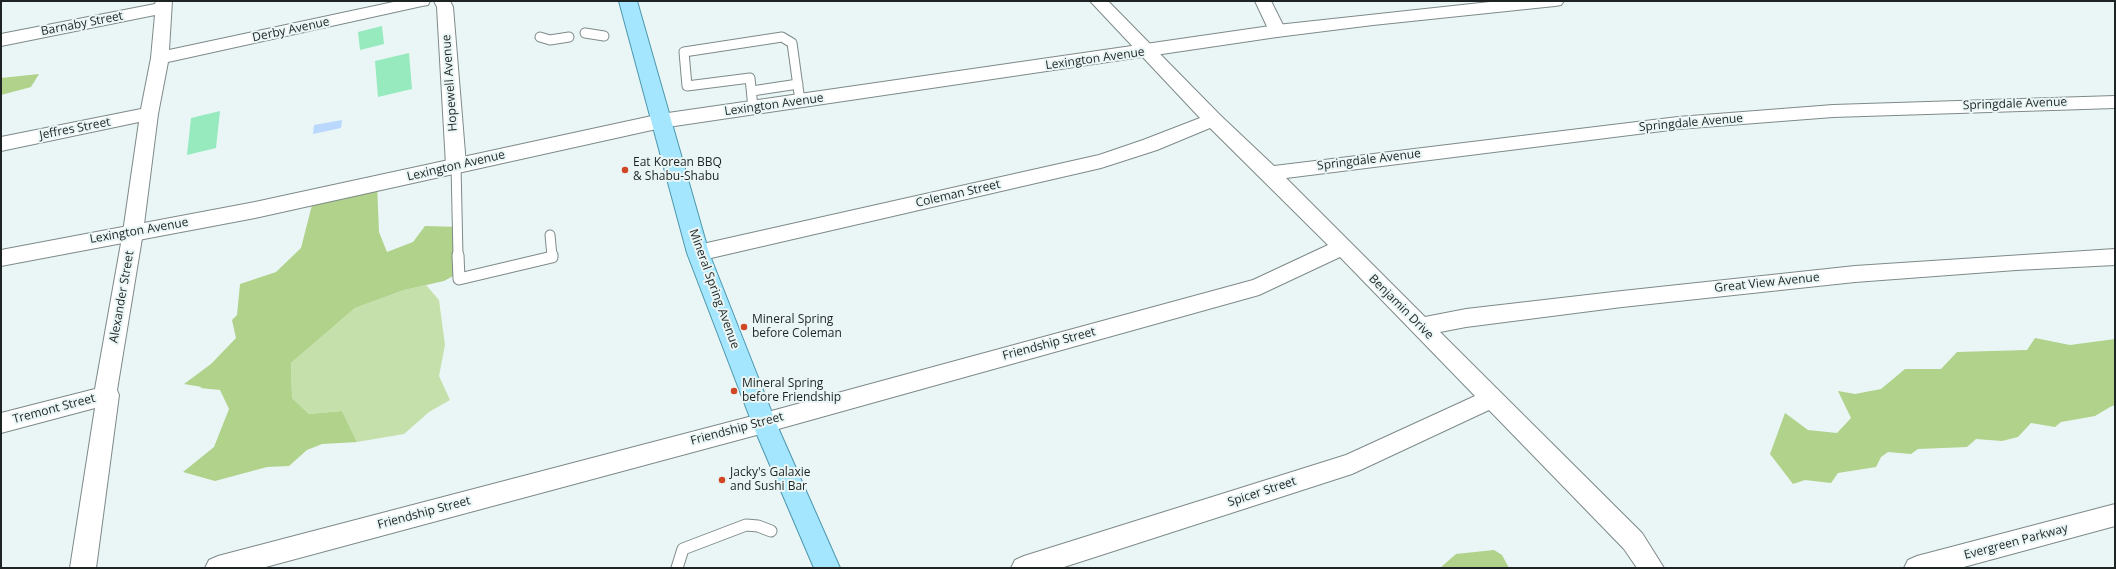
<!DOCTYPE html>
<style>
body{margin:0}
#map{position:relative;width:2116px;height:569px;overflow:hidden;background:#e9f6f5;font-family:"Open Sans",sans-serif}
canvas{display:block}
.frame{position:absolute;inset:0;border:2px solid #1e2323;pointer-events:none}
</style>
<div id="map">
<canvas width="2116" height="569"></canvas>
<div class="frame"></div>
</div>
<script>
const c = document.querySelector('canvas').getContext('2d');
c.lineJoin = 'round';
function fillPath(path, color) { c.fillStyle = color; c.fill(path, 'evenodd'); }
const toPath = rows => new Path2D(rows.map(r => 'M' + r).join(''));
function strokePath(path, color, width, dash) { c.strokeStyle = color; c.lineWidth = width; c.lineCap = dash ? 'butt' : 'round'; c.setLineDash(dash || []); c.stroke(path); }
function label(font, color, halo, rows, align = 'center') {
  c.font = font + ' "Open Sans",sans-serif'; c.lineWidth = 4; c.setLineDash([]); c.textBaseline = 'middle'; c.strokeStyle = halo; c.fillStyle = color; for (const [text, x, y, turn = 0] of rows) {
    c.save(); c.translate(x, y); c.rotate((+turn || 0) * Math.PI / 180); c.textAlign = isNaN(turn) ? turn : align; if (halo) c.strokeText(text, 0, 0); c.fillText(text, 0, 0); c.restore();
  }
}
fillPath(toPath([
 [426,285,439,300,445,345,439,376,450,400,429,412,404,434,357,442,342,411,309,414,292,398,291,363,355,308,404,290]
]), '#c6e0ab');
fillPath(toPath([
 [39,74,31,87,1,95,1,78],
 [377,184,379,232,387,252,413,242,425,226,461,227,463,255,462,271,444,281,404,290,355,308,291,363,292,398,309,414,342,411,357,442,322,444,307,450,289,466,267,467,215,481,183,472,214,447,229,409,220,390,200,388,202,387,184,384,211,364,236,338,232,320,237,315,240,284,276,272,301,248,313,201],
 [2035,338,2070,345,2115,339,2115,405,2110,407,2095,416,2061,422,2055,427,2031,423,2018,437,2002,441,1976,439,1967,447,1918,449,1911,454,1888,452,1881,457,1876,467,1838,473,1831,483,1805,480,1793,484,1770,454,1785,413,1808,430,1837,433,1851,418,1838,391,1855,394,1881,389,1905,369,1941,369,1957,352,2027,350],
 [1494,550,1502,555,1509,568,1440,568,1456,554]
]), '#b0d28b');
fillPath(toPath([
 [342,120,341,128,313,134,314,125]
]), '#bad7fd');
fillPath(toPath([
 [382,26,384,44,360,50,358,32],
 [409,53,412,89,378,97,375,61],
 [220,111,216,148,187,155,191,118]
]), '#96eabe');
const serviceFar1 = toPath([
 [585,33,604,36],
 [540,37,550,40,569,37],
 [752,91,798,84],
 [753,108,750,78,687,86,684,52,782,37,792,43,800,101],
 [456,165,458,256],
 [550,235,552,256]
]);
const service = toPath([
 [458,255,459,279,552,257,552,255],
 [677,568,683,549,746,525,758,526,771,531]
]);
const minor = toPath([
 [156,1,172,1,169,50,398,1,430,1,428,5,422,6,168,62,158,114,143,232,117,390,119,395,96,568,70,568,95,408,1,433,1,413,95,389,123,232,139,122,1,151,1,137,141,109,151,58,155,15,1,46,1,34,155,4,156,1],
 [434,1,450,1,453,7,466,165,463,170,456,172,449,170,446,165,437,7,434,1],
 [1090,1,1108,1,1220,115,1274,166,1678,117,1833,105,2115,96,2115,108,1833,117,1678,129,1286,178,1425,317,1466,309,1622,291,1855,266,2115,249,2115,265,2016,270,1855,282,1622,307,1466,327,1440,332,1642,533,1664,568,1637,568,1624,549,1489,410,1352,474,1061,568,1011,568,1015,560,1024,556,1346,455,1475,396,1340,257,1259,295,764,433,262,568,205,568,209,560,218,556,764,413,1253,280,1328,245,1210,128,1157,150,1101,168,698,261,691,259,688,253,691,247,698,245,1099,155,1143,140,1200,118,1090,1],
 [1255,1,1271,1,1286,31,1283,35,1277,37,1271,35,1255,1],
 [2115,504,2115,526,1960,568,1904,568,1908,560,1917,556,2115,504]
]);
const tertiary = toPath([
 [1499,1,1564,1,1561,5,1555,6,1373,25,1277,37,661,128,255,218,1,266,1,250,255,202,661,114,1277,25,1499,1]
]);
const primary = toPath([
 [619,1,637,1,709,253,776,423,840,568,814,568,752,423,687,253,619,1]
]);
strokePath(serviceFar1, '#7e8a89', 11);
strokePath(service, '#7e8a89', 13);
strokePath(minor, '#7e8a89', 2);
strokePath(tertiary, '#7e8a89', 2);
strokePath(primary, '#4d97af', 2);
strokePath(serviceFar1, '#fff', 9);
strokePath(service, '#fff', 11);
fillPath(minor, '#fff');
fillPath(tertiary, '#fff');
fillPath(primary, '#a4e6fd');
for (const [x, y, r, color] of [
 [625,170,4,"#d04724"],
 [744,327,4,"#d04724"],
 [734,391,4,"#d04724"],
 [722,480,4,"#d04724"]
]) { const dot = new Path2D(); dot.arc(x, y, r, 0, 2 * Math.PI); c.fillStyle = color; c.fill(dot); strokePath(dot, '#e9f6f5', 1.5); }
label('12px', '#1e2323', '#e9f6f5', [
 ["Barnaby Street",82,24,-11],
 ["Derby Avenue",291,30,-12],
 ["Lexington Avenue",1095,59,-8],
 ["Hopewell Avenue",450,83,-94],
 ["Springdale Avenue",2015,104,-2],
 ["Lexington Avenue",774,105,-8],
 ["Springdale Avenue",1691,123,-5],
 ["Jeffres Street",75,129,-11],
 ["Springdale Avenue",1369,160,-7],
 ["Lexington Avenue",456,166,-13],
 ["Coleman Street",958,194,-13],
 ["Lexington Avenue",139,231,-10],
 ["Great View Avenue",1767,283,-6],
 ["Mineral Spring Avenue",714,289,70],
 ["Alexander Street",122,297,-80],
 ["Benjamin Drive",1401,307,45],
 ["Friendship Street",1049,344,-15],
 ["Tremont Street",54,409,-15],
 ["Friendship Street",737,429,-15],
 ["Spicer Street",1262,492,-18],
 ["Friendship Street",424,513,-15],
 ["Evergreen Parkway",2016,542,-15]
]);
label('12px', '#1e2323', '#e9f6f5', [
 ["Eat Korean BBQ",633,163],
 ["& Shabu-Shabu",633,177],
 ["Mineral Spring",752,320],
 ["before Coleman",752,334],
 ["Mineral Spring",742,384],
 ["before Friendship",742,398],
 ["Jacky's Galaxie",730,473],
 ["and Sushi Bar",730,487]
], 'left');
</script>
